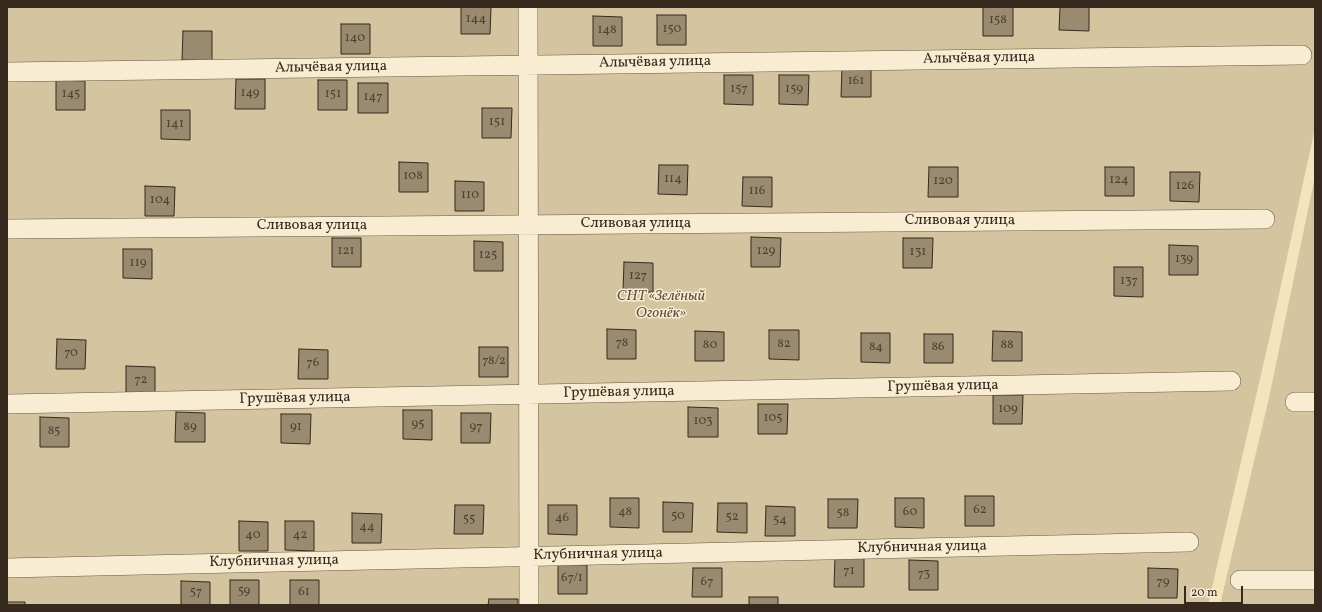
<!DOCTYPE html>
<meta charset="utf-8">
<style>
body{margin:0}
#map{position:relative;width:1322px;height:612px;overflow:hidden;background:#f4e3bb;font-family:Vollkorn,serif}
canvas{display:block}
.frame{position:absolute;inset:0;border:8px solid #362a1e;pointer-events:none}
.scale{position:absolute;left:1184px;top:586px;width:59px;height:18px;box-sizing:border-box;border:2px solid #362a1e;border-top:0;padding-left:5px;font-size:12px;line-height:14px;white-space:nowrap;color:#362a1e;-webkit-text-stroke:3px #f8edd3;paint-order:stroke}
</style>
<div id="map">
<canvas width="1322" height="612"></canvas>
<div class="frame"></div>
<div class="scale">20 m</div>
</div>
<script>
const c = document.querySelector('canvas').getContext('2d');
c.lineJoin = 'round';
function fillPath(path, color) { c.fillStyle = color; c.fill(path, 'evenodd'); }
const toPath = rows => new Path2D(rows.map(r => 'M' + r).join(''));
function strokePath(path, color, width, dash) { c.strokeStyle = color; c.lineWidth = width; c.lineCap = dash ? 'butt' : 'round'; c.setLineDash(dash || []); c.stroke(path); }
function label(font, color, halo, rows, align = 'center') {
  c.font = font + ' Vollkorn,serif'; c.lineWidth = 3; c.setLineDash([]); c.textBaseline = 'middle'; c.strokeStyle = halo; c.fillStyle = color; for (const [text, x, y, turn = 0] of rows) {
    c.save(); c.translate(x, y); c.rotate((+turn || 0) * Math.PI / 180); c.textAlign = isNaN(turn) ? turn : align; if (halo) c.strokeText(text, 0, 0); c.fillText(text, 0, 0); c.restore();
  }
}
fillPath(toPath([
 [7,7,1315,7,1315,128,1271,331,1208,605,7,605],
 [1315,176,1315,605,1220,605,1269,398]
]), '#d4c4a0');
const building = toPath([
 [461,7,491,7,490,34,461,34,461,7],
 [983,7,1013,7,1013,36,983,36,983,7],
 [1060,7,1089,7,1089,31,1059,30,1060,7],
 [657,15,686,15,686,45,657,45,657,15],
 [593,16,622,17,622,46,593,46,593,16],
 [341,24,370,24,370,54,341,54,341,24],
 [183,31,212,31,212,61,182,60,183,31],
 [842,67,871,68,871,97,841,97,842,67],
 [724,75,753,75,753,105,724,104,724,75],
 [779,75,809,75,808,105,779,104,779,75],
 [236,79,265,79,265,109,235,109,236,79],
 [56,80,85,81,85,110,56,110,56,80],
 [318,80,347,80,347,110,318,110,318,80],
 [358,83,388,83,388,113,358,113,358,83],
 [482,108,512,108,511,138,482,138,482,108],
 [161,110,190,110,190,140,161,139,161,110],
 [399,162,428,163,428,192,399,192,399,162],
 [659,165,688,165,687,195,658,194,659,165],
 [929,167,958,167,958,197,928,197,929,167],
 [1105,167,1134,167,1134,196,1105,196,1105,167],
 [1170,172,1200,172,1199,202,1170,201,1170,172],
 [743,177,772,177,772,207,742,206,743,177],
 [455,181,484,182,484,211,455,211,455,181],
 [145,186,175,187,174,216,145,216,145,186],
 [751,237,781,238,780,267,751,267,751,237],
 [332,238,361,238,361,267,332,267,332,238],
 [903,238,933,238,932,268,903,268,903,238],
 [474,241,503,242,503,271,474,271,474,241],
 [1169,245,1198,246,1198,275,1169,275,1169,245],
 [123,249,152,249,152,279,123,278,123,249],
 [624,262,653,263,653,292,623,292,624,262],
 [1114,267,1143,267,1143,297,1114,296,1114,267],
 [607,329,636,330,636,359,607,359,607,329],
 [769,330,799,330,799,360,769,359,769,330],
 [695,331,724,332,724,361,695,361,695,331],
 [993,331,1022,332,1022,361,992,361,993,331],
 [861,333,890,333,890,363,861,362,861,333],
 [924,334,953,334,953,363,924,363,924,334],
 [57,339,86,340,85,369,56,369,57,339],
 [479,347,508,347,508,377,479,377,479,347],
 [299,349,328,350,328,379,298,379,299,349],
 [126,366,155,367,155,396,126,396,126,366],
 [993,395,1023,395,1022,424,993,424,993,395],
 [758,404,788,404,787,434,758,434,758,404],
 [688,407,718,408,718,437,688,437,688,407],
 [403,410,432,410,432,440,403,439,403,410],
 [176,412,205,413,205,442,175,442,176,412],
 [461,413,491,413,490,443,461,443,461,413],
 [281,414,311,414,310,444,281,443,281,414],
 [40,417,69,418,69,447,40,447,40,417],
 [965,496,994,496,994,526,965,526,965,496],
 [610,498,639,498,639,528,610,527,610,498],
 [895,498,924,498,924,528,895,527,895,498],
 [828,499,858,499,857,528,828,528,828,499],
 [663,502,693,503,692,532,663,532,663,502],
 [718,503,747,503,747,533,717,532,718,503],
 [455,505,484,505,483,534,454,534,455,505],
 [548,505,577,505,577,535,548,534,548,505],
 [766,506,795,507,795,536,765,536,766,506],
 [352,513,382,514,381,543,352,543,352,513],
 [239,521,268,522,268,551,239,551,239,521],
 [285,521,314,521,314,551,285,550,285,521],
 [835,557,864,558,864,587,834,587,835,557],
 [909,560,938,561,938,590,909,590,909,560],
 [558,564,587,565,587,594,558,594,558,564],
 [693,568,722,568,722,597,692,597,693,568],
 [1148,568,1178,569,1177,598,1148,598,1148,568],
 [230,580,259,580,259,605,230,605,230,580],
 [290,580,319,580,319,605,290,605,290,580],
 [181,581,210,582,210,605,181,605,181,581],
 [749,597,778,597,778,605,749,605,749,597],
 [489,599,518,599,518,605,488,605,489,599],
 [7,602,25,602,25,605,7,605,7,602]
]);
fillPath(building, '#998a70');
strokePath(building, '#362a1e', 1);
const street = toPath([
 [528,7,529,605],
 [7,72,1302,55],
 [7,229,1265,219],
 [1295,402,1315,402],
 [7,404,1231,381],
 [7,568,1189,542],
 [1240,580,1315,580]
]);
strokePath(street, '#665845', 20);
strokePath(street, '#f8edd3', 19);
label('13px', '#4f4232', null, [
 ["144",476,20],
 ["158",998,21],
 ["150",672,30],
 ["148",607,31],
 ["140",355,39],
 ["161",856,82],
 ["157",739,90],
 ["159",794,90],
 ["149",250,94],
 ["145",71,95],
 ["151",333,95],
 ["147",373,98],
 ["151",497,123],
 ["141",175,125],
 ["108",413,177],
 ["114",673,180],
 ["124",1119,181],
 ["120",943,182],
 ["126",1185,187],
 ["116",757,192],
 ["110",470,196],
 ["104",160,201],
 ["121",346,252],
 ["129",766,252],
 ["131",918,253],
 ["125",488,256],
 ["139",1184,260],
 ["119",138,264],
 ["127",638,277],
 ["137",1129,282],
 ["78",622,344],
 ["82",784,345],
 ["80",710,346],
 ["88",1007,346],
 ["84",876,348],
 ["86",938,348],
 ["70",71,354],
 ["78/2",494,362],
 ["76",313,364],
 ["72",141,381],
 ["109",1008,410],
 ["105",773,419],
 ["103",703,422],
 ["95",418,425],
 ["89",190,428],
 ["91",296,428],
 ["97",476,428],
 ["85",54,432],
 ["62",980,511],
 ["48",625,513],
 ["60",910,513],
 ["58",843,514],
 ["50",678,517],
 ["52",732,518],
 ["46",562,519],
 ["55",469,520],
 ["54",780,521],
 ["44",367,528],
 ["40",253,536],
 ["42",300,536],
 ["71",849,572],
 ["73",924,575],
 ["67/1",572,579],
 ["67",707,583],
 ["79",1163,583],
 ["59",244,592],
 ["57",196,593],
 ["61",304,593]
]);
label('15px', '#362a1e', '#f8edd3', [
 ["Алычёвая улица",979,59,-1],
 ["Алычёвая улица",655,63,-1],
 ["Алычёвая улица",331,68,-1],
 ["Сливовая улица",960,221],
 ["Сливовая улица",636,224],
 ["Сливовая улица",312,226],
 ["Грушёвая улица",943,387,-1],
 ["Грушёвая улица",619,393,-1],
 ["Грушёвая улица",295,399,-1],
 ["Клубничная улица",922,548,-1],
 ["Клубничная улица",598,555,-1],
 ["Клубничная улица",274,562,-1]
]);
label('italic 15px', '#5e503e', '#f8edd3', [
 ["СНТ «Зелёный",661,297],
 ["Огонёк»",661,314]
]);
</script>
